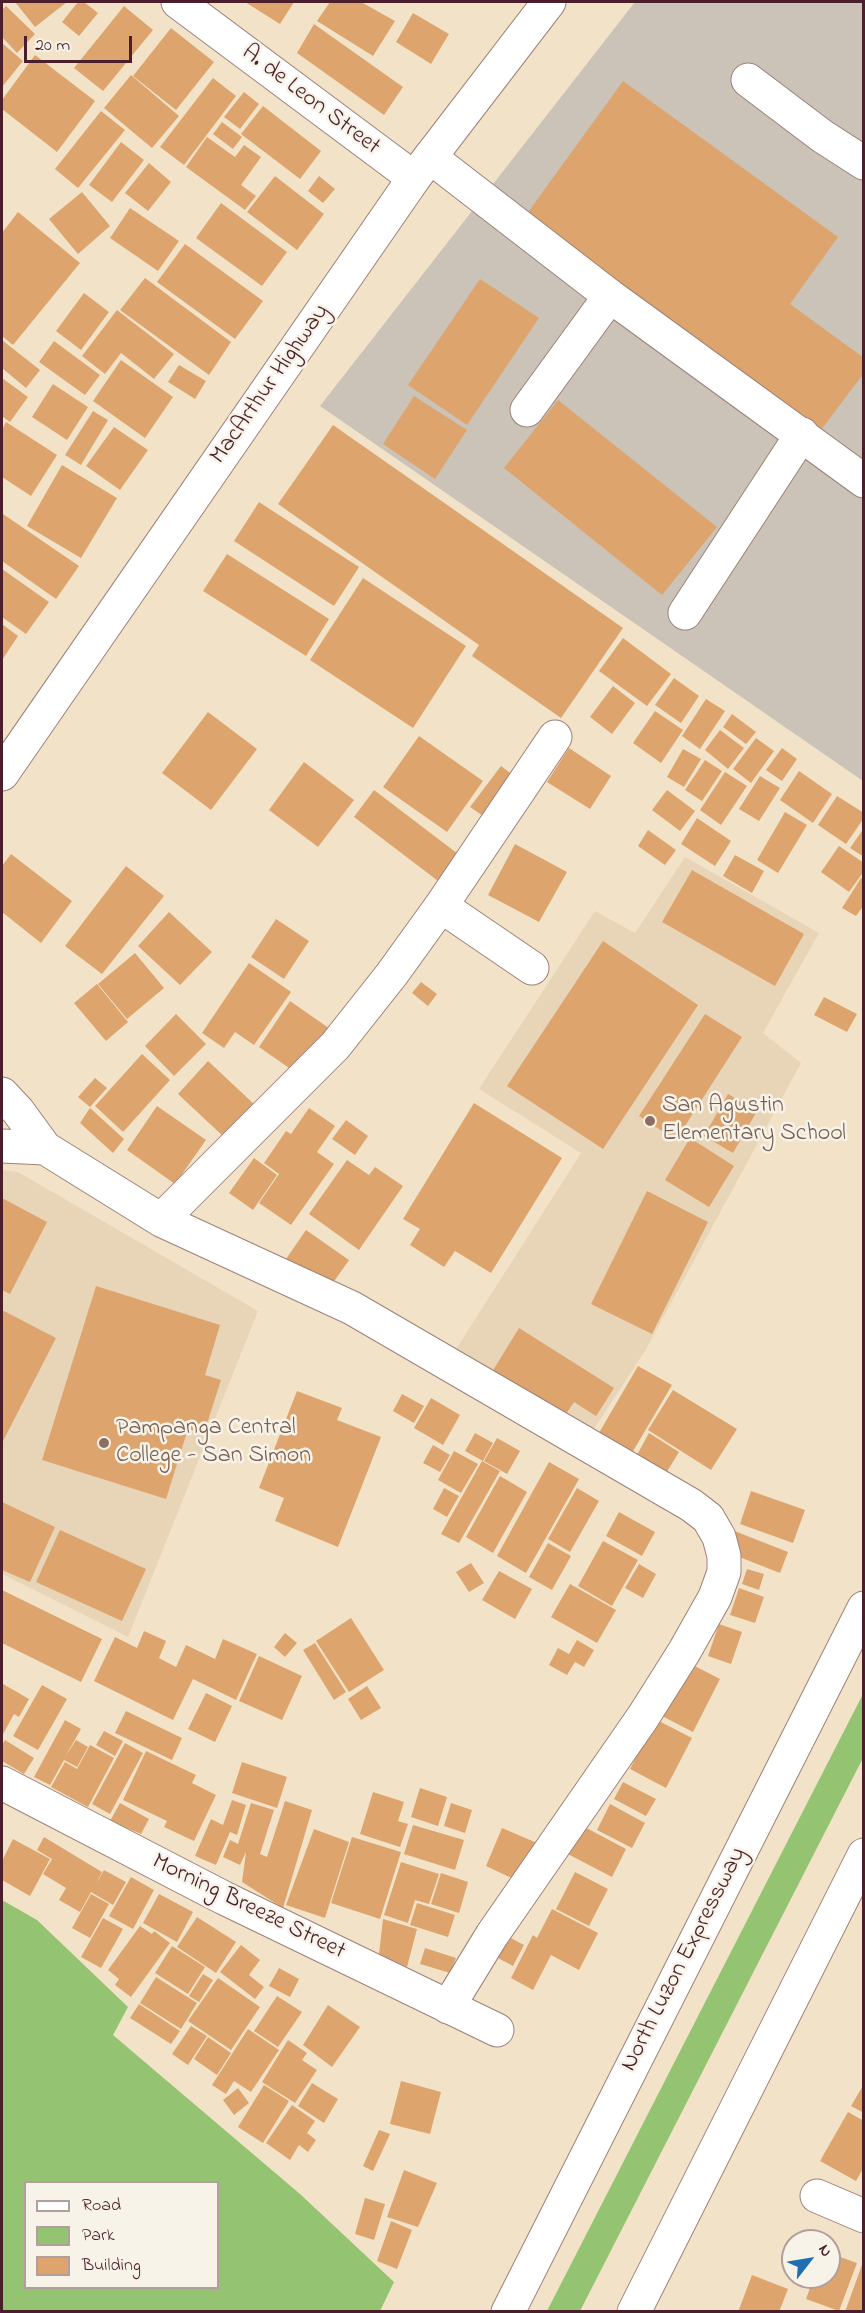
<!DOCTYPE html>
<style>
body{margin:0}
#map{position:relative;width:865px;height:2313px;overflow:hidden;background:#f2e3c8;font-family:"Indie Flower",sans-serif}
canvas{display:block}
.frame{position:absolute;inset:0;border:3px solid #4a1f2b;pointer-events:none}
.legend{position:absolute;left:24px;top:2181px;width:195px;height:108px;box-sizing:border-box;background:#f7f3e8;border:2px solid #b29e9c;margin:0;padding:8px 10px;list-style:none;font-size:18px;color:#4a1f2b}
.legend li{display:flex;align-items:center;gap:12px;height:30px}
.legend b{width:30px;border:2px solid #b29e9c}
.north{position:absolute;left:781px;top:2229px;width:60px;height:60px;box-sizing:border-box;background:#f7f3e8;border:2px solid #b29e9c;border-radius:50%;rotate:59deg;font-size:16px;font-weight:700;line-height:24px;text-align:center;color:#4a1f2b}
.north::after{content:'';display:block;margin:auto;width:21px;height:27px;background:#1f6fb2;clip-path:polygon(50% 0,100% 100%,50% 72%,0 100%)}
.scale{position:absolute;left:24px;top:36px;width:108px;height:27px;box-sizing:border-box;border:3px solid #4a1f2b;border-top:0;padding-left:8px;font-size:18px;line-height:21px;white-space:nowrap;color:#4a1f2b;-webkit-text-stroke:4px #f7f3e8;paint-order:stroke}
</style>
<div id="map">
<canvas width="865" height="2313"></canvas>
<div class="frame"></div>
<ul class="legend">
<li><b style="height:8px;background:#fff"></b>Road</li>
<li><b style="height:16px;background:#94c371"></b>Park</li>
<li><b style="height:16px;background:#dda56d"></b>Building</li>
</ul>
<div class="north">N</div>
<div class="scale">20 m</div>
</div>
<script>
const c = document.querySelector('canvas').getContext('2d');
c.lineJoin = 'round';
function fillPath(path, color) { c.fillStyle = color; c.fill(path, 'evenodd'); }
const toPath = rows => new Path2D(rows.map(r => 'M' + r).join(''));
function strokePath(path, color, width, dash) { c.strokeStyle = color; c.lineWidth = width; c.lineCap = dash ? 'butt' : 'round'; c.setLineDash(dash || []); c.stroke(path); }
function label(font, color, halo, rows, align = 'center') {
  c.font = font + ' "Indie Flower",sans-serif'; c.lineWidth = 5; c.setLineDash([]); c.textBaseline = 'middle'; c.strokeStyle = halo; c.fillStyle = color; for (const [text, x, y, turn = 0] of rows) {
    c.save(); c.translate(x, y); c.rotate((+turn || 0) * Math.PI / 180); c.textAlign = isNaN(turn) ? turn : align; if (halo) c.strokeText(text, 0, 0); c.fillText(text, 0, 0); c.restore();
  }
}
fillPath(toPath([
 [685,857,819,933,763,1033,801,1063,645,1351,590,1435,453,1354,581,1153,479,1089,595,911,635,933],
 [2,1170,18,1172,258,1311,128,1637,2,1574]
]), '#e8d4b7');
fillPath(toPath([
 [635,2,863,2,863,781,320,406]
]), '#cbc3b8');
fillPath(toPath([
 [863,1694,863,1758,580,2311,547,2311],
 [2,1900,37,1920,128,2007,113,2035,300,2194,394,2282,380,2311,2,2311],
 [26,2182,218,2182,218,2288,26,2288]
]), '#94c371');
fillPath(toPath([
 [15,2,67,2,35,27],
 [78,2,84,2,98,13,79,36,62,22],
 [245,2,294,2,280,24],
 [330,2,361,2,395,21,373,56,317,21],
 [6,6,35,34,17,53,2,37,2,10],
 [124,6,153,30,103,91,74,68],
 [413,13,449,34,431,64,396,42],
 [314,24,403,87,384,115,297,53],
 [171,28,214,62,176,110,133,76],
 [2,43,23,61,2,87],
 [35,55,95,101,57,152,2,109,2,100],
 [131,75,179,116,152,148,104,108],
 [213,78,236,96,184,165,160,147],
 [623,81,838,237,790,304,864,358,864,373,821,430,526,215],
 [244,92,259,104,240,129,224,117],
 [263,106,321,151,300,179,241,134],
 [101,111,125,130,78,188,55,169],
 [222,122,242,137,233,149,213,134],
 [207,137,235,157,244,145,261,157,241,185,256,196,245,210,186,167],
 [121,142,144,160,112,202,89,185],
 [149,163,171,182,148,211,125,193],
 [275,176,324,214,297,250,247,212],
 [319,176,335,189,323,203,308,191],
 [82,192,110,226,78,254,49,219],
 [221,203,287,252,262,286,196,238],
 [130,208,179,241,158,271,110,238],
 [18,212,80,263,13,345,2,336,2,233],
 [185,244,263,301,235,339,157,282],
 [145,278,231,342,209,375,120,310],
 [480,279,539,318,467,425,408,385],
 [84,293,109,312,81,350,56,331],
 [117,310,174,354,154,379,121,353,105,374,82,356],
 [2,340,40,370,26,388,2,368],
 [54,341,100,375,85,395,39,362],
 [121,360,173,397,145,438,93,401],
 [179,365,206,381,195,399,168,382],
 [2,378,28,397,10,422,2,416],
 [53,384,88,407,67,440,32,417],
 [414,396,467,430,435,479,383,444],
 [558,400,717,527,662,595,504,468],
 [93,411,108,420,81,465,65,455],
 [6,422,57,455,31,496,2,477,2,430],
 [333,425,623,628,561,718,472,656,479,645,278,504],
 [114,427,148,450,120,490,86,466],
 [62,465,117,498,81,558,27,526],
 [259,502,359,567,334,606,234,541],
 [3,514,79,566,56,599,2,561],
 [227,554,329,619,306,656,203,591],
 [2,569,49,602,26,634,2,617],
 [363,578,466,646,413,728,310,660],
 [2,624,18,636,2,660],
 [623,638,671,674,647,706,599,671],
 [674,678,699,696,681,723,655,705],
 [613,686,635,703,612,734,590,717],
 [706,699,725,711,700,749,682,736],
 [655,711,683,730,661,763,633,743],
 [208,712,257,749,211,810,162,773],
 [732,714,756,732,746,744,723,727],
 [720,730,744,748,728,769,705,750],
 [419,736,483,781,447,832,383,787],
 [756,738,774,751,751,783,733,769],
 [569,748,611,776,590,809,547,782],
 [782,748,797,759,782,781,766,770],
 [683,749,701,759,684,787,667,777],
 [705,760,722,771,702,801,685,790],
 [304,762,354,800,318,847,269,810],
 [501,766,513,775,483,816,470,807],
 [799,771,832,794,813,823,780,800],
 [725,772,747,786,721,825,700,810],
 [760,776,780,788,759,821,739,809],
 [374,790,462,857,442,884,354,817],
 [667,790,695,811,680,831,652,810],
 [837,796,864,813,864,818,846,844,818,825],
 [785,812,807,825,778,873,757,860],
 [697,818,731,841,715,866,681,844],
 [864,828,864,857,850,848],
 [648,830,676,850,665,865,638,846],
 [515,844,567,872,539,922,488,895],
 [839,846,864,863,864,871,849,892,821,872],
 [11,854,72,901,41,943,2,912,2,866],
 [735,855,764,871,752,893,723,876],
 [126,866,164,896,102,974,65,946],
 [692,870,804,934,775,986,662,922],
 [861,878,864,880,864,905,856,916,842,908],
 [169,912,212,952,180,985,138,946],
 [276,919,309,941,284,979,251,957],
 [603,941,698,1005,603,1149,507,1086],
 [135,953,164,988,127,1019,98,984],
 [249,963,291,992,254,1045,235,1032,224,1048,202,1033],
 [421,982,437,994,428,1006,412,993],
 [97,984,128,1022,106,1041,74,1003],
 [824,997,857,1014,847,1032,814,1015],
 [290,1001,333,1031,302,1077,259,1047],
 [176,1014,206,1044,174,1076,145,1046],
 [705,1014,742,1037,676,1140,639,1116],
 [142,1054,170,1080,123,1132,95,1106],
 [208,1061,255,1105,225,1138,178,1094],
 [95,1078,107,1088,90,1107,78,1097],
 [728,1094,757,1111,733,1153,704,1136],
 [474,1103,562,1158,491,1273,455,1251,444,1267,410,1245,420,1229,403,1219],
 [157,1106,206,1140,175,1184,127,1150],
 [90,1108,124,1139,113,1153,80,1123],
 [309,1108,335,1126,317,1152,334,1164,291,1225,259,1203,279,1174,264,1163,286,1131,291,1134],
 [346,1120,368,1136,355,1155,332,1139],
 [690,1138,734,1166,709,1207,665,1180],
 [254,1158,277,1175,253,1210,229,1193],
 [347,1160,369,1175,375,1167,403,1186,359,1250,309,1214],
 [647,1191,708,1222,652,1334,591,1304],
 [2,1198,47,1222,10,1294,2,1290],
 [306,1230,349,1260,328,1290,286,1259],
 [96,1286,220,1325,205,1375,221,1380,204,1433,188,1429,166,1499,42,1460],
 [2,1310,56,1338,2,1443],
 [519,1328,614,1388,596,1416,574,1402,564,1417,492,1372],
 [638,1366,672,1385,629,1458,596,1438],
 [673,1390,737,1429,711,1470,648,1430],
 [297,1391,342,1408,337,1420,381,1437,338,1547,275,1521,284,1498,259,1488],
 [402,1394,424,1406,414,1423,393,1411],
 [431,1398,460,1415,443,1445,414,1428],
 [475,1433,493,1443,483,1461,465,1451],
 [649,1433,679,1452,662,1480,633,1462],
 [497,1438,520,1451,507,1474,484,1461],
 [433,1445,450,1455,440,1472,423,1463],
 [454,1451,478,1464,461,1493,438,1480],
 [482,1461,500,1471,459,1543,441,1534],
 [549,1462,579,1479,526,1573,497,1556],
 [500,1476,527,1492,493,1553,466,1537],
 [444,1488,459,1496,447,1517,433,1509],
 [577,1488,599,1501,570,1552,548,1539],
 [751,1491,805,1510,793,1543,740,1524],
 [2,1502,55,1527,30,1582,2,1570],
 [619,1512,655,1532,642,1556,606,1536],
 [60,1530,146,1569,122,1621,36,1582],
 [732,1530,788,1552,780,1573,724,1551],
 [603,1541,638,1560,612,1606,578,1586],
 [548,1543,571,1556,552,1590,529,1577],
 [471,1563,484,1583,469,1592,456,1572],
 [639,1564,656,1574,643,1598,625,1588],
 [747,1569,764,1574,759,1590,742,1584],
 [499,1571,532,1589,515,1619,482,1600],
 [570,1584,616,1610,597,1643,551,1617],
 [739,1588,764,1597,755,1623,730,1615],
 [2,1590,102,1639,81,1682,2,1643],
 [351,1618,384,1670,349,1692,316,1641],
 [719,1624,742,1632,731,1664,708,1656],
 [144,1631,166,1641,159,1658,176,1667,186,1645,215,1659,223,1639,257,1654,236,1700,193,1679,173,1720,94,1681,115,1637,137,1648],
 [285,1633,297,1643,285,1657,274,1647],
 [577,1640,594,1650,584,1667,575,1662,567,1675,549,1665,558,1648,569,1654],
 [315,1643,346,1692,334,1700,303,1650],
 [259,1656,302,1676,282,1720,239,1701],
 [689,1663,720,1679,693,1732,662,1716],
 [3,1684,29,1699,19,1717,14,1714,2,1736,2,1688],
 [42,1685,67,1699,38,1750,13,1736],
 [367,1686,381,1708,361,1720,348,1699],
 [206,1693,232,1706,215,1742,188,1729],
 [126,1711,182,1738,172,1760,115,1733],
 [655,1719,692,1738,666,1788,630,1769],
 [65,1720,81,1729,65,1757,76,1740,88,1747,77,1767,64,1760,50,1785,34,1777],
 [104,1731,123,1741,115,1756,96,1745],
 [5,1740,34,1758,24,1774,2,1761,2,1745],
 [125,1743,143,1753,110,1814,92,1804],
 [90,1745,114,1758,88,1807,51,1787,65,1762,77,1769],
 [146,1751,196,1775,192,1783,216,1795,194,1841,164,1827,167,1821,123,1800],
 [242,1762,287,1777,277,1808,232,1793],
 [623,1782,656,1799,646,1816,614,1799],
 [420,1788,447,1797,438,1826,411,1817],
 [373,1792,404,1802,398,1821,408,1824,400,1847,360,1834],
 [232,1800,246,1805,237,1835,230,1832,216,1865,195,1856,211,1819,223,1825],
 [285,1801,312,1810,283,1908,242,1882,246,1852,240,1865,223,1857,230,1840,238,1844,251,1803,274,1810,260,1854,267,1857],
 [120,1803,149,1819,141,1834,110,1821],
 [451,1803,472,1810,465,1833,444,1826],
 [610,1804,645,1823,632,1848,597,1830],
 [577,1823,626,1849,612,1877,562,1851],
 [413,1825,464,1840,455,1870,404,1854],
 [502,1828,537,1843,520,1882,486,1866],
 [314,1829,349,1842,325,1918,286,1905],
 [44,1837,102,1872,96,1884,104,1870,126,1882,113,1905,91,1892,80,1912,59,1900,66,1888,43,1874,52,1859,37,1850],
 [352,1837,401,1852,380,1919,331,1903],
 [13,1839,50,1859,30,1896,2,1880,2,1861],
 [401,1862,439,1874,429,1904,415,1900,408,1923,384,1915],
 [575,1872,608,1889,589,1926,556,1909],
 [441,1873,468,1882,459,1913,431,1904],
 [131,1877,154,1890,133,1929,109,1916],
 [91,1894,109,1904,90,1938,72,1928],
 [159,1894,193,1912,177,1942,143,1923],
 [417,1903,455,1915,448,1937,410,1925],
 [552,1909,598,1933,579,1970,551,1955,533,1990,511,1978,533,1935,537,1938],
 [197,1917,236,1942,216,1973,177,1947],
 [103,1918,123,1929,101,1968,81,1957],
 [383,1919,417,1929,407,1967,379,1954],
 [140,1926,152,1934,154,1931,170,1943,131,1997,115,1985,119,1979,108,1970],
 [507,1936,524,1945,513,1966,496,1957],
 [241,1945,260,1960,249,1975,264,1987,255,1999,220,1972],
 [172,1946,205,1967,188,1994,155,1973],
 [425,1948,456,1958,450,1973,420,1964],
 [279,1968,299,1979,290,1997,269,1986],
 [203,1974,213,1980,199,2002,189,1996],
 [156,1977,197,2003,181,2029,140,2003],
 [218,1978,260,2007,231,2050,188,2021],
 [277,1996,302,2012,278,2047,254,2031],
 [139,2004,180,2031,171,2044,130,2018],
 [328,2005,360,2027,332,2067,303,2045],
 [191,2026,207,2036,188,2065,172,2054],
 [248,2029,279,2050,251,2092,234,2081,226,2094,212,2085],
 [208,2037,231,2053,217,2075,194,2059],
 [288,2040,307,2053,302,2060,317,2070,295,2103,262,2082],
 [401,2081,441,2092,430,2134,390,2124],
 [312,2083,338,2099,324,2123,298,2106],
 [864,2084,864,2113,851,2106],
 [264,2085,289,2101,263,2143,238,2127],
 [238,2088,249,2103,234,2115,223,2100],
 [292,2105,315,2121,307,2133,316,2140,308,2152,299,2145,290,2160,266,2143],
 [848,2112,864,2121,864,2167,856,2181,820,2161],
 [379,2130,390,2134,373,2171,363,2166],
 [404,2170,437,2183,418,2227,387,2217],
 [365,2198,385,2204,374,2240,355,2234],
 [391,2221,412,2230,397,2269,377,2261],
 [829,2253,857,2263,839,2311,806,2299,814,2277,829,2277],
 [863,2262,864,2312,845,2312],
 [752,2275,788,2289,779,2312,738,2312]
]), '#dda56d');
const minor = toPath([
 [178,2,414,178],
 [748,80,822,136,864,163],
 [430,157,610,296,864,481],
 [527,410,610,296],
 [685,613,802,434],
 [441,906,532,968],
 [2,1094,18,1111,45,1148,161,1220,352,1308,691,1505,708,1518,719,1537,724,1556,724,1572,715,1597,684,1652,643,1717,492,1935,448,2007],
 [2,1146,45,1148],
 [161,1220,335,1046,392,974,441,906,555,737]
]);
const major = toPath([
 [2,1783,224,1898,497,2030],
 [817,2196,864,2216]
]);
const highway = toPath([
 [2,774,414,178,549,2],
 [508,2312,864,1608],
 [634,2312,864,1855]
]);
strokePath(minor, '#9e817a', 35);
strokePath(major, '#9e817a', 35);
strokePath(highway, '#9e817a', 35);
strokePath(minor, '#fff', 33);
strokePath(major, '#fff', 33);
strokePath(highway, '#fff', 33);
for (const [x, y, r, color] of [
 [650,1121,6,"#8d6e63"],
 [104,1443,6,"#8d6e63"]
]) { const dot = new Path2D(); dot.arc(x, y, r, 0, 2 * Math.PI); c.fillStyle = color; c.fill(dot); strokePath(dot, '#f7f3e8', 2); }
label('24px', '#4a1f2b', '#f7f3e8', [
 ["A. de Leon Street",310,101,37],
 ["MacArthur Highway",271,385,-55],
 ["Morning Breeze Street",248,1908,26],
 ["North Luzon Expressway",685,1960,-63]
]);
label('24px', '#785e54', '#f7f3e8', [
 ["San Agustin",662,1107],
 ["Elementary School",662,1135],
 ["Pampanga Central",116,1429],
 ["College - San Simon",116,1457]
], 'left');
</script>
